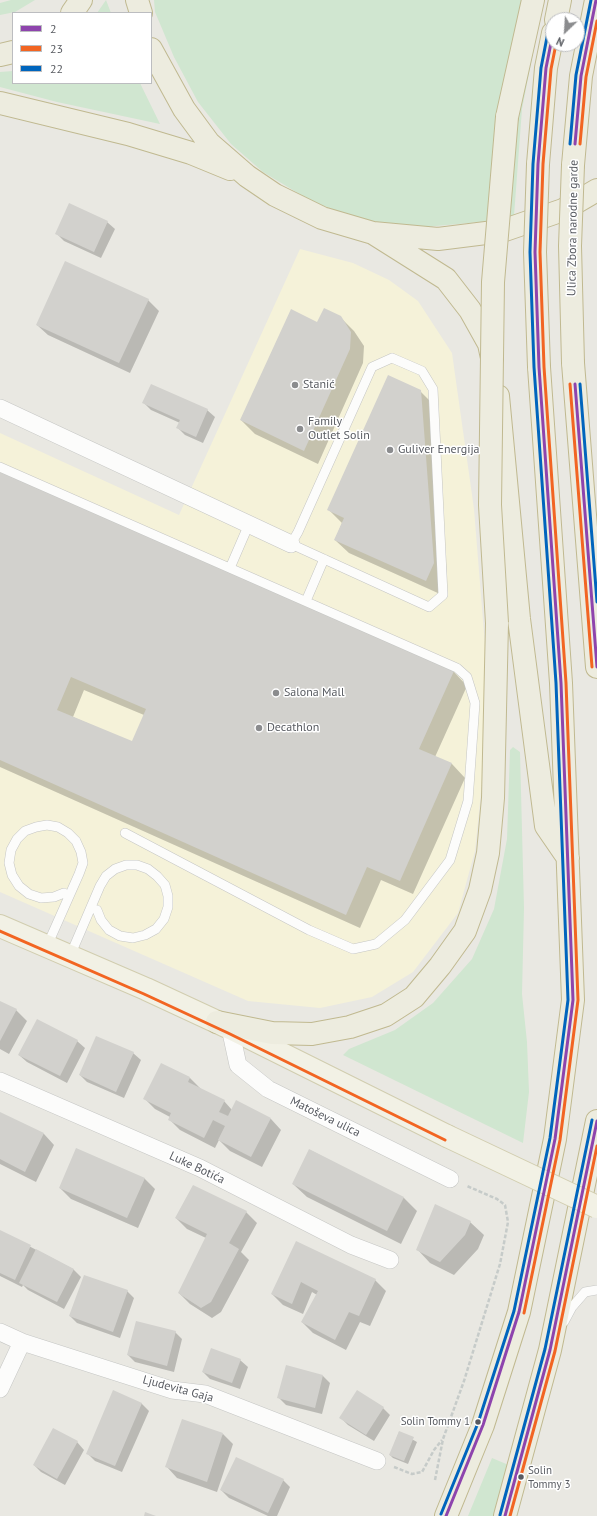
<!DOCTYPE html>
<meta charset="utf-8">
<style>
body{margin:0}
#map{position:relative;width:597px;height:1516px;overflow:hidden;background:#e9e8e2;font-family:"PT Sans",sans-serif}
canvas{display:block}
.legend{position:absolute;left:12px;top:12px;width:140px;height:72px;box-sizing:border-box;background:#fff;border:1px solid #bcbdc0;margin:0;padding:5px 7px;list-style:none;font-size:12px;color:#585b61}
.legend li{display:flex;align-items:center;gap:8px;height:20px}
.legend b{width:20px;border:1px solid #bcbdc0}
.north{position:absolute;left:545px;top:12px;width:40px;height:40px;box-sizing:border-box;background:#fff;border:1px solid #bcbdc0;border-radius:50%;rotate:205deg;font-size:11px;font-weight:700;line-height:16px;text-align:center;color:#585b61}
.north::after{content:'';display:block;margin:auto;width:14px;height:18px;background:#8b8c8e;clip-path:polygon(50% 0,100% 100%,50% 72%,0 100%)}
</style>
<div id="map">
<canvas width="597" height="1516"></canvas>
<ul class="legend">
<li><b style="height:5px;background:#8e44ad"></b>2</li>
<li><b style="height:5px;background:#f26522"></b>23</li>
<li><b style="height:5px;background:#0065bd"></b>22</li>
</ul>
<div class="north">N</div>
</div>
<script>
const c = document.querySelector('canvas').getContext('2d');
c.lineJoin = 'round';
function fillPath(path, color) { c.fillStyle = color; c.fill(path, 'evenodd'); }
const toPath = rows => new Path2D(rows.map(r => 'M' + r).join(''));
function strokePath(path, color, width, dash) { c.strokeStyle = color; c.lineWidth = width; c.lineCap = dash ? 'butt' : 'round'; c.setLineDash(dash || []); c.stroke(path); }
function label(font, color, halo, rows, align = 'center') {
  c.font = font + ' "PT Sans",sans-serif'; c.lineWidth = 3; c.setLineDash([]); c.textBaseline = 'middle'; c.strokeStyle = halo; c.fillStyle = color; for (const [text, x, y, turn = 0] of rows) {
    c.save(); c.translate(x, y); c.rotate((+turn || 0) * Math.PI / 180); c.textAlign = isNaN(turn) ? turn : align; if (halo) c.strokeText(text, 0, 0); c.fillText(text, 0, 0); c.restore();
  }
}
fillPath(toPath([
 [300,249,353,263,389,280,418,301,452,353,474,509,486,658,482,782,475,851,458,913,413,972,372,997,320,1008,248,1001,0,892,0,433,179,515]
]), '#f5f2d9');
fillPath(toPath([
 [11,0,35,0,15,12,0,15,0,3],
 [106,0,111,13,97,13],
 [154,0,541,0,535,43,522,109,514,216,480,222,414,228,358,219,311,201,263,172,231,144,198,102,174,57,155,12],
 [13,71,13,83,140,83,160,124,57,102,0,87,0,72],
 [513,747,520,752,524,908,522,994,527,1042,529,1092,523,1143,343,1055,349,1049,395,1030,433,1003,472,959,494,909,507,839,510,750],
 [492,1458,511,1466,498,1516,468,1516]
]), '#d0e6d0');
fillPath(toPath([
 [107,222,115,229,101,258,64,241,56,233],
 [148,300,159,311,130,373,48,335,37,325],
 [340,317,354,331,364,346,363,363,318,464,255,434,241,420,317,324],
 [420,391,434,405,447,577,440,594,349,553,335,540,342,523,328,509],
 [144,403,207,410,215,417,203,443,185,435,178,428,180,423,151,410],
 [0,470,454,672,467,686,435,757,452,764,465,778,413,894,381,880,360,928,0,767],
 [84,690,144,715,133,743,73,717],
 [0,1002,16,1010,27,1021,9,1054,0,1049],
 [77,1041,85,1048,67,1083,27,1062,19,1055],
 [133,1053,141,1060,124,1098,87,1082,80,1075],
 [190,1078,201,1089,224,1101,232,1110,236,1102,271,1119,281,1130,262,1167,230,1151,219,1140,215,1148,180,1130,169,1119,170,1117,155,1109,144,1098],
 [0,1113,44,1134,54,1145,36,1182,0,1164],
 [310,1150,404,1198,417,1211,401,1244,307,1197,293,1184],
 [144,1178,155,1189,138,1228,71,1199,60,1188],
 [246,1212,257,1223,241,1252,249,1260,221,1312,212,1318,190,1304,179,1293,206,1238,187,1229,176,1218],
 [470,1222,484,1235,478,1249,454,1275,430,1263,417,1249],
 [0,1231,73,1269,81,1277,64,1309,28,1290,23,1285,22,1287,0,1276],
 [297,1243,375,1280,386,1291,370,1326,360,1322,346,1350,313,1333,302,1322,317,1295,312,1292,303,1314,283,1305,272,1294],
 [127,1291,134,1298,120,1338,77,1323,70,1316],
 [175,1332,182,1339,174,1372,135,1362,128,1355],
 [240,1360,248,1367,240,1389,210,1379,203,1372],
 [287,1366,323,1376,330,1383,322,1414,286,1405,278,1397],
 [141,1403,149,1411,122,1472,95,1461,87,1453],
 [383,1408,390,1415,374,1441,348,1425,341,1418],
 [399,1432,417,1442,408,1464,393,1458,390,1455],
 [223,1434,233,1444,217,1492,177,1478,167,1467],
 [77,1442,84,1450,65,1485,41,1472,34,1465],
 [283,1480,290,1487,277,1516,268,1516,229,1498,221,1490]
]), '#0003');
fillPath(toPath([
 [69,203,108,221,94,252,55,234],
 [65,261,149,299,119,363,36,325],
 [324,308,341,316,351,332,350,349,304,451,240,420,291,309,317,322],
 [388,375,421,390,434,563,426,581,334,540,344,518,327,510],
 [151,384,208,409,196,437,176,428,180,420,142,403],
 [0,469,454,671,419,749,452,763,400,881,367,867,346,915,0,760],
 [71,677,146,709,132,741,57,710],
 [0,1001,17,1009,0,1041],
 [37,1019,78,1040,60,1076,18,1055],
 [96,1036,134,1052,116,1092,79,1075],
 [161,1063,190,1077,188,1082,225,1100,219,1112,228,1116,236,1100,271,1118,251,1157,218,1140,225,1126,213,1120,204,1138,168,1120,171,1113,143,1099],
 [0,1112,44,1133,25,1172,0,1159],
 [76,1148,145,1178,127,1218,59,1188],
 [309,1149,404,1197,387,1231,292,1184],
 [193,1185,247,1211,229,1243,239,1249,211,1302,201,1308,178,1293,207,1234,175,1218],
 [435,1204,471,1221,465,1235,440,1262,416,1250],
 [0,1230,31,1245,15,1280,0,1273],
 [296,1241,376,1279,359,1316,349,1312,335,1340,301,1322,318,1291,301,1282,292,1304,271,1294],
 [36,1249,74,1269,57,1302,19,1283],
 [84,1275,128,1290,113,1332,69,1316],
 [136,1321,176,1331,167,1366,127,1355],
 [211,1348,241,1359,232,1383,202,1372],
 [286,1365,323,1375,315,1408,277,1398],
 [113,1390,142,1403,115,1466,86,1454],
 [357,1390,384,1407,366,1435,339,1418],
 [182,1419,223,1433,207,1482,165,1467],
 [53,1428,78,1441,57,1479,33,1465],
 [399,1431,414,1437,404,1461,389,1455],
 [236,1457,284,1479,268,1513,220,1490],
 [145,1512,156,1516,144,1516]
]), '#d2d1cd');
const lane = toPath([
 [392,358,422,371,433,389,443,595,429,607,291,544,298,532,372,367,392,358],
 [0,467,457,668,467,677,475,703,468,801,450,860,405,920,376,944,353,949,309,930,125,833],
 [230,568,249,524],
 [306,601,324,559],
 [47,946,79,874,83,863,81,852,76,841,68,833,58,827,47,825,36,827,25,831,17,839,11,850,9,863,12,875,19,886,29,894,41,898,54,897,64,893],
 [70,956,100,886,106,876,115,869,126,865,137,865,148,869,157,876,165,885,168,896,168,907,164,919,156,929,145,935,133,938,120,936,109,930,101,920,97,910],
 [564,1322,572,1307,585,1292,597,1290]
]);
const street = toPath([
 [0,408,291,544],
 [230,1028,238,1065,268,1089,450,1179],
 [0,1081,200,1168,351,1245,390,1260],
 [0,1332,22,1342,172,1390,205,1394,377,1461],
 [0,1389,22,1342]
]);
const primary = toPath([
 [0,926,146,989,230,1028,447,1136]
]);
const highway = toPath([
 [137,0,141,13],
 [72,13,81,0],
 [556,20,560,0],
 [151,49,184,109,209,143,247,176,275,195,322,218,373,233,438,239,502,231,563,210,597,190],
 [0,55,13,52],
 [0,103,128,134,191,153,230,169],
 [507,117,533,0],
 [538,164,546,68,553,33],
 [573,165,581,76,596,0],
 [373,233,446,279,470,310,489,344,492,358],
 [573,363,597,667],
 [498,396,519,619,546,826,568,858],
 [217,1022,272,1033,312,1034,350,1027,386,1015,414,997,440,966,465,931,480,890,488,853,493,798,497,623],
 [446,1516,483,1425,519,1312,555,1139,573,1000,561,683,539,367],
 [505,1516,550,1350,597,1121]
]);
strokePath(lane, '#c5c6c4', 10);
strokePath(street, '#c5c6c4', 18);
strokePath(primary, '#d1cdaf', 24);
strokePath(highway, '#c0b990', 24);
strokePath(toPath([
 [394,1467,412,1474,422,1472,434,1450,442,1440],
 [435,1480,443,1439,464,1381,500,1264,508,1222,505,1205,497,1199,467,1186]
]), '#c6cbc9', 2.5, [4, 2]);
strokePath(lane, '#fcfcfb', 9);
strokePath(street, '#fcfcfb', 17);
strokePath(primary, '#f2f1e5', 22);
strokePath(highway, '#edecdf', 22);
const primaryBridge = toPath([
 [447,1136,597,1207]
]);
const highwayBridge = toPath([
 [538,164,535,252,539,367],
 [573,363,570,246,573,165],
 [497,623,490,505,493,282,507,117]
]);
strokePath(primaryBridge, '#d1cdaf', 24, []);
strokePath(highwayBridge, '#c0b990', 24, []);
strokePath(primaryBridge, '#f2f1e5', 22);
strokePath(highwayBridge, '#edecdf', 22);
strokePath(toPath([
 [575,144,581,76,596,0],
 [575,384,597,667],
 [446,1516,483,1425,519,1312,555,1139,573,1000,561,683,539,367,535,252,538,164,546,68,553,33],
 [505,1516,550,1350,597,1121]
]), '#8e44ad', 3);
strokePath(toPath([
 [580,144,586,77,597,21],
 [570,384,592,667],
 [0,931,144,994,228,1033,445,1140],
 [524,1313,560,1140,578,1000,566,683,544,367,540,252,543,164,551,69,556,44],
 [510,1516,555,1351,597,1146]
]), '#f26522', 3);
strokePath(toPath([
 [570,144,576,75,591,0],
 [580,384,597,602],
 [441,1514,478,1423,514,1311,550,1138,568,1000,556,683,534,367,530,252,533,164,541,68,548,32],
 [500,1515,545,1349,592,1120]
]), '#0065bd', 3);
for (const [x, y, r, color] of [
 [295,385,4,"#8b8c8e"],
 [300,429,4,"#8b8c8e"],
 [390,450,4,"#8b8c8e"],
 [276,693,4,"#8b8c8e"],
 [259,728,4,"#8b8c8e"],
 [478,1422,3.5,"#585b61"],
 [521,1477,3.5,"#585b61"]
]) { const dot = new Path2D(); dot.arc(x, y, r, 0, 2 * Math.PI); c.fillStyle = color; c.fill(dot); strokePath(dot, '#fff', 1.5); }
label('11px', '#585b61', '#fff', [
 ["Solin Tommy 1",470,1422],
 ["Solin",528,1471,"left"],
 ["Tommy 3",528,1485,"left"]
], 'right');
label('12px', '#585b61', '#fff', [
 ["Ulica Zbora narodne garde",573,228,-89],
 ["Matoševa ulica",325,1117,26],
 ["Luke Botića",197,1168,25],
 ["Ljudevita Gaja",178,1389,15]
]);
label('12px', '#585b61', '#fff', [
 ["Stanić",303,385],
 ["Family",308,422],
 ["Outlet Solin",308,436],
 ["Guliver Energija",398,450],
 ["Salona Mall",284,693],
 ["Decathlon",267,728]
], 'left');
</script>
